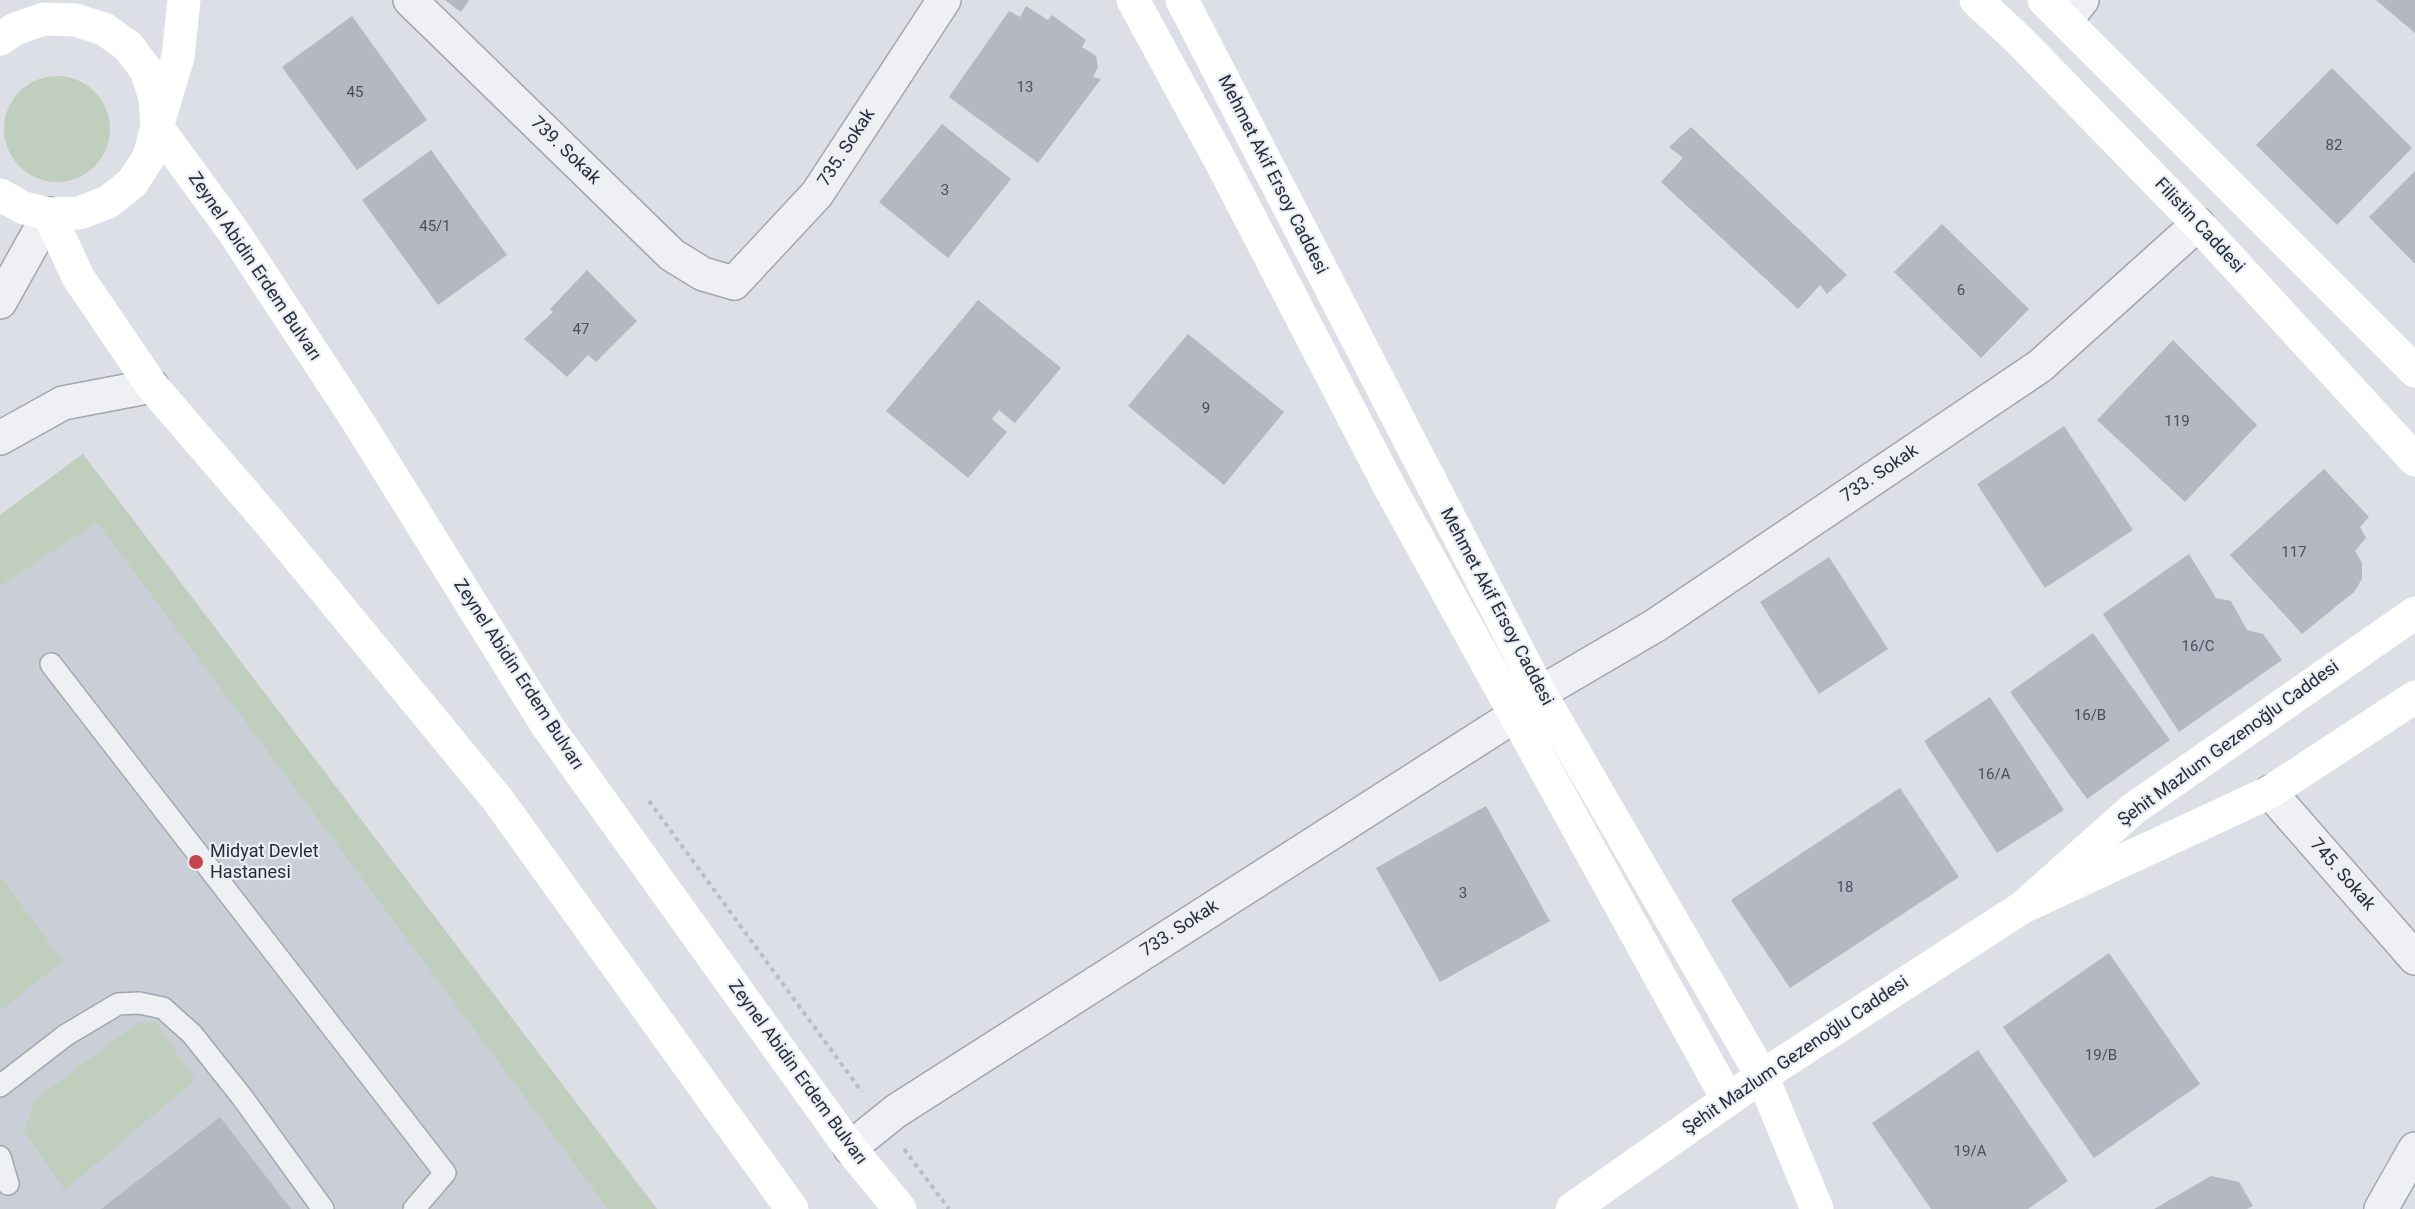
<!DOCTYPE html>
<meta charset="utf-8">
<style>
body{margin:0}
canvas{display:block;background:#dcdfe5}
</style>
<canvas width="2415" height="1209"></canvas>
<script>
const c = document.querySelector('canvas').getContext('2d');
c.lineJoin = 'round';
function fillPath(path, color) { c.fillStyle = color; c.fill(path, 'evenodd'); }
const toPath = rows => new Path2D(rows.map(r => 'M' + r).join(''));
function strokePath(path, color, width, dash) { c.strokeStyle = color; c.lineWidth = width; c.lineCap = dash ? 'butt' : 'round'; c.setLineDash(dash || []); c.stroke(path); }
function label(font, color, halo, rows, align = 'center') {
  c.font = font + ' Roboto,sans-serif'; c.lineWidth = 4.5; c.setLineDash([]); c.textBaseline = 'middle'; c.strokeStyle = halo; c.fillStyle = color; for (const [text, x, y, turn = 0] of rows) {
    c.save(); c.translate(x, y); c.rotate((+turn || 0) * Math.PI / 180); c.textAlign = isNaN(turn) ? turn : align; if (halo) c.strokeText(text, 0, 0); c.fillText(text, 0, 0); c.restore();
  }
}
fillPath(toPath([
 [83,454,657,1209,0,1209,0,515]
]), '#caced7');
fillPath(toPath([
 '4 129a53 53 0 1 1 106 0a53 53 0 1 1-106 0Z',
 [83,454,657,1209,608,1209,97,522,0,586,0,515],
 [0,876,63,961,0,1011],
 [155,1021,195,1080,65,1190,24,1131,36,1099,138,1023]
]), '#c0cfbd');
fillPath(toPath([
 [445,0,469,0,461,12],
 [2376,0,2415,0,2415,33],
 [1026,6,1048,20,1052,15,1086,40,1082,47,1096,56,1098,67,1093,77,1101,79,1038,163,949,97,1009,11,1020,17],
 [352,16,427,120,357,170,282,67],
 [2332,68,2412,148,2337,225,2256,145],
 [942,124,1011,179,948,258,879,202],
 [1691,127,1847,275,1827,294,1820,285,1798,309,1661,182,1683,158,1669,147],
 [431,150,507,255,438,305,362,200],
 [2415,171,2415,264,2369,217],
 [1942,224,2029,309,1981,358,1894,272],
 [587,270,637,321,596,362,588,355,567,377,524,339,553,312,550,309],
 [978,300,1061,368,1015,423,999,410,992,419,1007,432,968,478,886,411],
 [1188,334,1284,412,1224,485,1128,406],
 [2173,340,2257,425,2185,502,2097,420],
 [2064,426,2133,530,2045,588,1977,484],
 [2324,469,2369,517,2360,527,2366,538,2355,551,2362,563,2362,579,2354,592,2302,634,2230,555],
 [2189,554,2216,598,2231,601,2247,630,2263,634,2282,660,2179,732,2103,614],
 [1829,557,1888,649,1819,694,1760,602],
 [2093,633,2170,740,2087,799,2010,692],
 [1990,697,2064,810,1997,853,1924,741],
 [1900,788,1959,877,1790,988,1731,900],
 [1486,806,1550,921,1440,982,1376,868],
 [2109,953,2200,1084,2094,1158,2003,1027],
 [1978,1050,2068,1181,2028,1209,1931,1209,1872,1123],
 [220,1117,291,1209,101,1209],
 [2211,1176,2239,1182,2253,1206,2247,1209,2154,1209]
]), '#b3b8c2');
const lane = toPath([
 [51,664,445,1173,414,1209],
 [0,1086,66,1035,118,1004,139,1003,163,1008,192,1034,242,1097,323,1209],
 [0,1157,8,1184]
]);
const street = toPath([
 [410,0,672,255,703,274,734,283,817,194,944,0],
 [2066,20,2082,0],
 [0,302,49,214],
 [0,438,63,403,152,386],
 [1540,693,1656,625,2040,366,2198,224],
 [2270,792,2415,958],
 [850,1148,896,1111,1514,716],
 [2381,1209,2415,1149]
]);
strokePath(lane, '#a2a6af', 24);
strokePath(street, '#a2a6af', 36);
strokePath(toPath([
 [649,801,862,1092],
 [904,1149,949,1209]
]), '#babdc4', 4, [4.5, 4.5]);
strokePath(lane, '#eef0f4', 21);
strokePath(street, '#eef0f4', 33);
strokePath(toPath([
 [184,0,178,57,157,127,233,231,357,420,548,727,850,1148,900,1209],
 [1133,0,1221,162,1389,486,1728,1100],
 [1182,0,1540,693,1762,1076,1817,1209],
 [1976,0,2019,40,2198,224,2415,460],
 [2044,0,2415,371],
 [0,39,15,29,44,19,75,20,104,29,128,46,146,70,155,98,157,127,149,157,132,183,108,202,79,213,49,214,24,208,0,195],
 [49,214,78,277,152,386,269,522,498,800,792,1209],
 [2415,613,2133,809,2023,907,2270,792,2415,697],
 [1572,1209,1762,1076,2023,907]
]), '#fff', 33);
for (const [x, y, r, color] of [
 [196,862,8,"#c6454d"]
]) { const dot = new Path2D(); dot.arc(x, y, r, 0, 2 * Math.PI); c.fillStyle = color; c.fill(dot); strokePath(dot, '#ebeef3', 2); }
label('15px', '#494f5d', null, [
 ["13",1025,88],
 ["45",355,93],
 ["82",2334,146],
 ["3",945,191],
 ["45/1",435,227],
 ["6",1961,291],
 ["47",581,330],
 ["9",1206,409],
 ["119",2177,422],
 ["117",2294,553],
 ["16/C",2198,647],
 ["16/B",2090,716],
 ["16/A",1994,775],
 ["18",1845,888],
 ["3",1463,894],
 ["19/B",2101,1056],
 ["19/A",1970,1152]
]);
label('18px', '#262c3b', '#ebeef3', [
 ["735. Sokak",847,148,-57],
 ["739. Sokak",565,151,44],
 ["Mehmet Akif Ersoy Caddesi",1272,175,63],
 ["Filistin Caddesi",2199,226,47],
 ["Zeynel Abidin Erdem Bulvarı",254,267,56],
 ["733. Sokak",1880,474,-34],
 ["Mehmet Akif Ersoy Caddesi",1496,607,62],
 ["Zeynel Abidin Erdem Bulvarı",518,675,57],
 ["Şehit Mazlum Gezenoğlu Caddesi",2229,744,-36],
 ["745. Sokak",2342,875,49],
 ["733. Sokak",1180,929,-33],
 ["Şehit Mazlum Gezenoğlu Caddesi",1796,1056,-34],
 ["Zeynel Abidin Erdem Bulvarı",797,1073,54]
]);
label('18px', '#262c3b', '#ebeef3', [
 ["Midyat Devlet",210,852],
 ["Hastanesi",210,873]
], 'left');
</script>
